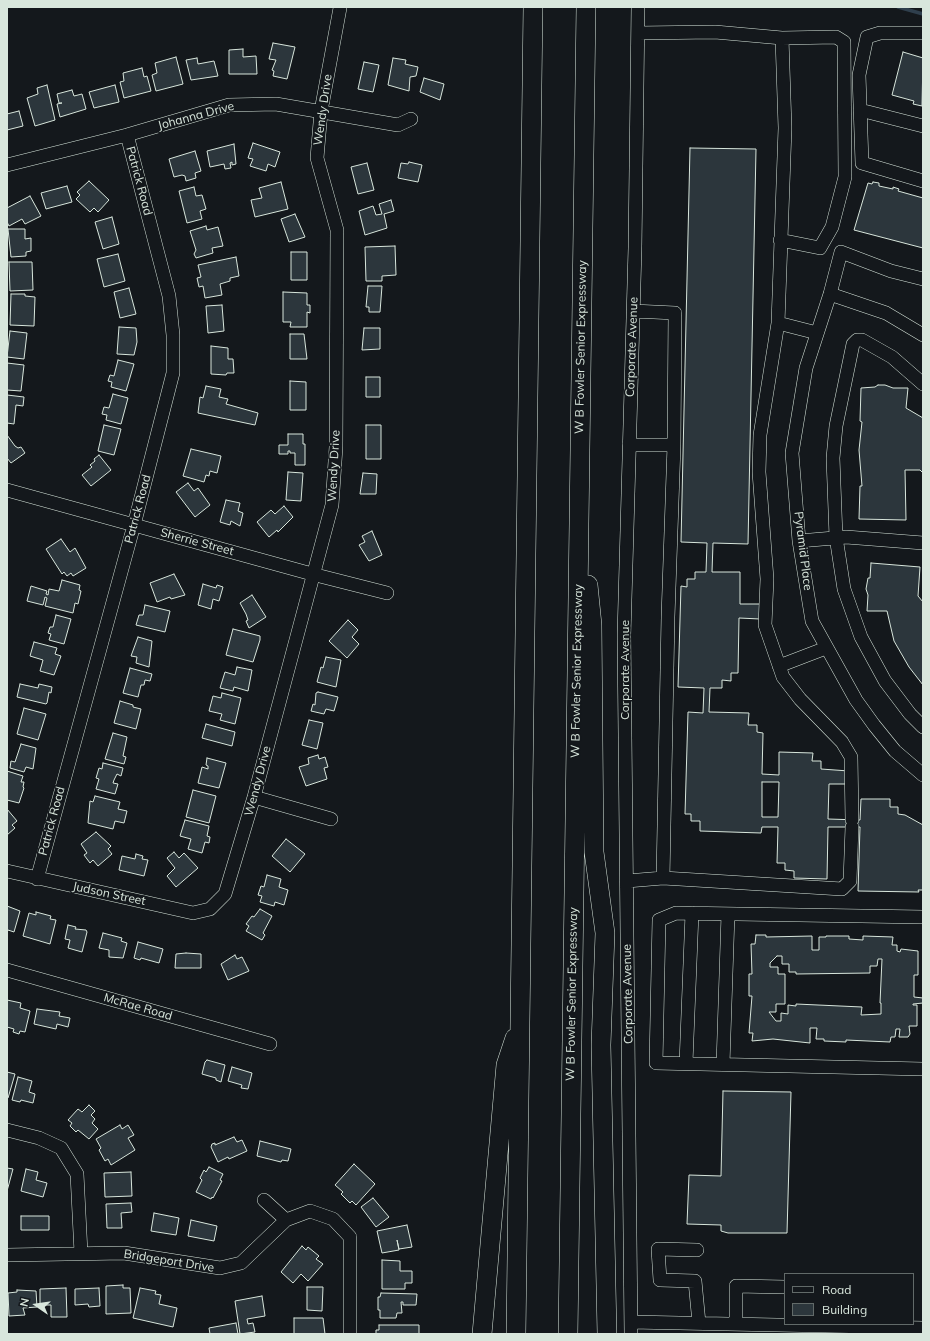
<!DOCTYPE html>
<style>
body{margin:0}
#map{position:relative;width:930px;height:1341px;overflow:hidden;background:#14181c;font-family:Mulish,sans-serif}
canvas{display:block}
.frame{position:absolute;inset:0;border:8px solid #d8e6dc;pointer-events:none}
.legend{position:absolute;left:784px;top:1273px;width:130px;height:52px;box-sizing:border-box;background:#14181c;border:1px solid #626a69;margin:0;padding:5px 7px;list-style:none;font-size:12px;color:#d8e6dc}
.legend li{display:flex;align-items:center;gap:8px;height:20px}
.legend b{width:20px;border:1px solid #626a69}
.north{position:absolute;left:16px;top:1285px;width:40px;height:40px;-webkit-text-stroke:3px #14181c;paint-order:stroke;rotate:283deg;font-size:11px;font-weight:700;line-height:16px;text-align:center;color:#d8e6dc}
.north::after{content:'';display:block;margin:auto;width:14px;height:18px;background:#d8e6dc;clip-path:polygon(50% 0,100% 100%,50% 72%,0 100%)}
</style>
<div id="map">
<canvas width="930" height="1341"></canvas>
<div class="frame"></div>
<ul class="legend">
<li><b style="height:5px;background:#14181c"></b>Road</li>
<li><b style="height:11px;background:#2c363c"></b>Building</li>
</ul>
<div class="north">N</div>
</div>
<script>
const c = document.querySelector('canvas').getContext('2d');
c.lineJoin = 'round';
const toPath = rows => new Path2D(rows.map(r => 'M' + r).join(''));
function strokePath(path, color, width, dash) { c.strokeStyle = color; c.lineWidth = width; c.lineCap = dash ? 'butt' : 'round'; c.setLineDash(dash || []); c.stroke(path); }
function fillPath(path, color) { c.fillStyle = color; c.fill(path, 'evenodd'); }
function label(font, color, halo, rows, align = 'center') {
  c.font = font + ' Mulish,sans-serif'; c.lineWidth = 3; c.setLineDash([]); c.textBaseline = 'middle'; c.strokeStyle = halo; c.fillStyle = color; for (const [text, x, y, turn = 0] of rows) {
    c.save(); c.translate(x, y); c.rotate((+turn || 0) * Math.PI / 180); c.textAlign = isNaN(turn) ? turn : align; if (halo) c.strokeText(text, 0, 0); c.fillText(text, 0, 0); c.restore();
  }
}
strokePath(toPath([
 [898,7,923,14]
]), '#2f3f4d', 3.5);
const building = toPath([
 [273,43,295,47,287,79,273,76,274,71,272,70,276,60,269,59,273,43],
 [243,49,243,57,256,56,257,74,229,74,229,50,243,49],
 [903,52,923,58,922,106,913,104,914,101,892,95,903,52],
 [176,57,183,84,156,91,152,75,157,73,155,63,176,57],
 [197,58,198,64,214,61,218,76,191,80,186,60,197,58],
 [393,58,406,60,405,64,418,67,416,76,410,77,409,91,388,85,393,58],
 [364,62,379,65,373,92,358,89,364,62],
 [142,68,144,77,147,76,151,91,124,98,120,82,124,81,123,73,142,68],
 [424,78,444,84,440,100,420,92,424,78],
 [47,85,55,120,35,126,27,98,38,94,37,88,47,85],
 [115,85,119,102,94,108,89,92,115,85],
 [72,90,74,96,82,94,86,109,60,117,57,104,62,103,59,103,57,94,72,90],
 [19,111,23,126,7,130,7,114,19,111],
 [253,143,280,152,275,167,268,164,266,171,250,166,253,159,248,158,253,143],
 [234,144,236,164,232,165,232,162,230,163,231,168,225,169,224,164,210,167,207,151,234,144],
 [690,148,756,149,748,544,713,543,712,572,740,572,740,604,760,604,760,619,739,618,738,673,731,673,731,681,722,680,722,688,710,688,709,712,749,713,748,725,757,725,757,732,763,733,762,774,779,775,779,752,813,753,812,761,821,761,821,769,849,771,849,784,829,784,828,819,860,820,861,799,890,799,890,807,898,807,898,814,905,815,923,825,923,890,918,890,919,892,858,891,860,827,828,827,827,879,794,878,794,871,785,870,785,863,777,863,778,827,762,827,761,833,700,831,700,821,691,821,691,814,685,814,688,712,703,713,704,688,678,687,681,586,687,587,687,579,695,579,695,572,706,572,707,543,681,542,690,148],
 [762,782,779,782,778,817,762,817,762,782],
 [195,151,201,171,195,173,196,178,186,181,185,176,182,175,174,177,169,159,195,151],
 [409,162,422,165,418,182,398,178,401,163,408,164,409,162],
 [367,163,374,190,358,194,351,167,367,163],
 [89,181,109,200,98,212,94,208,90,212,76,199,80,195,77,192,89,181],
 [281,182,288,209,255,217,251,200,262,198,259,188,281,182],
 [873,182,879,183,879,186,893,189,893,187,899,189,898,191,923,198,923,248,854,230,868,183,872,184,873,182],
 [67,186,72,202,46,209,41,193,67,186],
 [194,187,196,196,202,195,206,209,200,211,202,219,187,223,179,191,194,187],
 [30,196,41,216,25,224,22,219,9,226,7,222,7,208,30,196],
 [391,200,394,211,384,214,387,228,365,235,359,211,373,206,376,215,382,214,379,204,391,200],
 [295,214,305,237,289,242,281,219,295,214],
 [112,217,119,244,103,249,95,222,112,217],
 [206,226,207,230,218,227,223,246,212,248,213,253,196,258,194,254,196,250,190,231,206,226],
 [8,229,25,229,25,239,31,238,31,251,26,252,26,256,11,257,8,229],
 [395,246,396,275,382,276,382,281,366,281,365,247,395,246],
 [291,252,307,252,307,280,291,280,291,252],
 [118,254,125,281,104,287,97,259,118,254],
 [236,257,239,276,230,278,230,281,220,284,222,295,205,298,203,286,199,287,197,278,201,277,198,265,236,257],
 [9,262,32,262,33,290,10,291,9,262],
 [368,286,382,286,380,312,369,312,369,307,366,307,368,286],
 [129,288,136,314,120,318,114,292,129,288],
 [283,292,307,293,307,305,310,305,310,313,307,312,307,327,290,327,291,322,283,322,283,292],
 [11,294,25,294,25,296,35,297,34,326,10,325,11,294],
 [222,305,224,331,208,333,206,306,222,305],
 [119,327,136,328,137,342,134,355,117,354,119,327],
 [364,328,380,328,380,349,362,350,364,328],
 [10,331,27,333,24,359,7,357,10,331],
 [290,334,304,334,307,359,290,359,290,334],
 [211,346,228,348,228,359,233,359,234,373,227,373,226,375,211,374,211,346],
 [118,360,134,364,126,391,111,387,112,382,108,381,110,375,114,376,118,360],
 [7,363,24,365,21,391,7,390,7,363],
 [366,377,380,377,380,397,366,397,366,377],
 [290,381,306,382,306,410,290,410,290,381],
 [878,385,885,385,893,388,908,388,906,408,923,418,923,473,920,470,905,470,906,520,859,519,860,486,862,486,859,450,862,422,860,421,861,388,875,387,878,385],
 [206,386,221,389,219,397,228,399,226,404,258,413,255,425,198,413,200,397,203,398,206,386],
 [113,394,128,398,121,424,106,420,107,415,102,414,104,407,109,408,113,394],
 [7,395,24,397,23,406,16,405,14,424,7,423,7,395],
 [104,425,121,429,114,455,98,451,104,425],
 [366,425,381,425,381,459,366,459,366,425],
 [288,434,303,434,303,444,305,444,305,465,295,465,295,453,290,453,290,451,288,451,288,454,279,454,279,445,288,445,288,434],
 [7,435,15,446,18,448,21,447,25,453,11,463,7,458,7,435],
 [191,449,221,456,217,473,210,471,209,476,206,475,204,482,183,476,191,449],
 [99,455,111,470,91,486,82,475,92,467,90,465,95,461,94,459,99,455],
 [288,472,303,473,301,501,286,500,288,472],
 [363,473,377,474,376,494,360,494,363,473],
 [188,483,194,491,198,488,210,505,195,517,176,492,188,483],
 [226,500,240,503,238,511,243,513,240,526,231,521,230,525,220,522,226,500],
 [284,506,293,517,278,532,277,530,269,537,257,522,271,510,275,514,284,506],
 [372,531,382,555,369,561,359,545,365,542,362,536,372,531],
 [61,539,70,552,75,548,86,568,73,576,71,573,67,576,64,572,62,574,46,549,61,539],
 [871,563,920,567,918,596,923,602,923,685,909,667,894,641,887,611,867,611,868,595,866,589,868,578,870,578,871,563],
 [174,574,185,595,171,599,170,597,157,602,150,583,174,574],
 [62,580,80,585,79,590,81,591,78,604,75,603,73,613,45,606,47,598,45,597,43,605,27,601,31,586,47,591,46,594,48,595,49,589,59,591,62,580],
 [203,584,216,588,217,585,223,587,219,601,213,599,211,609,198,605,203,584],
 [252,595,266,617,249,628,246,621,248,620,246,614,240,603,252,595],
 [145,605,170,611,165,632,136,625,139,615,143,615,145,605],
 [56,615,71,619,64,644,49,640,51,634,48,633,50,627,53,627,56,615],
 [348,620,358,630,352,637,359,644,347,658,329,641,348,620],
 [233,629,260,636,260,640,253,662,226,655,233,629],
 [138,637,152,641,149,667,136,663,137,657,131,656,138,637],
 [34,642,57,648,55,654,61,656,54,675,40,671,43,660,30,656,34,642],
 [326,657,341,660,336,687,317,682,321,667,323,668,326,657],
 [237,667,252,670,248,691,234,687,233,691,220,688,225,672,235,675,237,667],
 [130,668,152,674,150,681,145,680,144,685,141,685,138,697,123,693,130,668],
 [20,684,38,688,39,684,52,687,51,693,49,692,47,703,46,704,17,697,20,684],
 [318,692,338,697,334,711,326,709,324,714,311,711,313,704,315,705,316,693,318,692],
 [222,693,241,698,235,724,220,720,222,714,209,711,213,696,221,698,222,693],
 [120,701,133,705,133,707,141,709,136,729,114,723,120,701],
 [24,708,46,714,38,740,17,734,24,708],
 [309,720,323,723,317,749,302,745,309,720],
 [206,724,235,732,232,746,202,738,206,724],
 [113,733,127,737,123,756,126,757,124,764,105,759,113,733],
 [21,744,36,748,33,769,26,767,24,772,10,768,11,761,15,762,21,744],
 [318,755,319,759,325,757,328,767,324,768,327,779,306,786,299,767,309,764,308,758,318,755],
 [207,758,226,763,219,788,198,783,202,767,208,769,208,766,206,765,207,758],
 [103,763,123,768,121,776,117,774,114,780,113,783,118,784,115,794,96,789,99,779,96,778,99,768,102,769,103,763],
 [7,771,23,776,21,782,24,782,23,787,24,788,19,803,7,800,7,771],
 [193,790,216,796,209,823,186,817,193,790],
 [95,796,120,802,118,809,127,811,124,823,115,821,113,829,88,823,90,801,93,802,95,796],
 [7,809,17,821,12,825,15,828,7,835,7,809],
 [185,820,209,826,207,836,210,837,209,843,205,842,202,853,188,849,191,839,180,836,185,820],
 [96,832,111,846,108,849,112,854,98,866,93,860,90,863,84,855,87,853,81,844,96,832],
 [286,839,305,854,290,872,272,856,286,839],
 [174,852,179,858,184,853,198,868,176,887,167,876,175,868,167,858,174,852],
 [136,854,143,856,142,859,148,860,144,876,119,870,122,856,135,859,136,854],
 [267,875,281,879,279,887,288,890,284,905,275,902,274,906,260,902,262,896,258,895,261,886,264,887,267,875],
 [7,906,20,911,14,932,8,930,7,933,7,906],
 [260,909,272,916,263,933,265,935,262,940,246,931,249,926,246,924,252,916,254,917,260,909],
 [36,912,51,916,50,919,56,920,50,944,23,936,29,913,36,915,36,912],
 [68,925,76,927,75,929,86,930,87,932,82,952,68,948,70,940,65,939,68,925],
 [103,933,122,938,121,941,127,943,123,958,109,957,109,950,99,948,103,933],
 [756,935,766,935,766,937,812,936,812,950,819,950,819,937,826,937,826,936,849,936,849,939,863,940,863,936,893,937,892,945,897,945,897,951,900,952,901,949,918,951,918,975,914,975,914,997,923,998,923,1003,913,1004,913,1005,917,1005,917,1026,909,1026,910,1034,908,1037,899,1037,900,1029,896,1029,895,1037,891,1037,890,1042,846,1040,846,1042,824,1041,824,1039,816,1039,817,1028,810,1028,810,1043,773,1039,752,1041,753,1033,749,1033,752,996,749,996,749,974,752,974,751,944,755,944,756,935],
 [777,956,782,956,782,964,789,964,789,972,796,972,796,974,870,973,870,966,877,966,878,959,882,959,880,1003,881,1003,881,1014,861,1015,862,1007,796,1004,796,1006,788,1005,788,1014,781,1013,781,1021,776,1021,769,1012,776,1012,776,1004,785,1004,785,974,778,974,778,967,770,967,770,963,777,956],
 [138,942,163,949,159,963,141,958,140,960,134,958,138,942],
 [186,953,201,954,201,968,175,968,176,954,186,953],
 [235,955,237,959,242,957,249,971,228,980,221,964,235,955],
 [7,1000,21,1003,20,1008,30,1011,25,1032,20,1031,19,1034,13,1032,14,1029,7,1027,7,1000],
 [37,1009,60,1012,59,1016,70,1018,68,1027,57,1024,56,1029,34,1024,37,1009],
 [207,1060,225,1065,221,1082,216,1080,216,1078,202,1074,205,1062,207,1060],
 [232,1067,252,1073,248,1089,241,1088,242,1085,228,1081,232,1067],
 [7,1072,15,1074,8,1098,7,1098,7,1072],
 [18,1077,32,1081,29,1092,35,1094,33,1103,21,1100,20,1102,12,1100,18,1077],
 [723,1091,791,1092,787,1233,728,1233,721,1231,721,1225,687,1224,689,1175,721,1176,723,1091],
 [89,1105,95,1111,91,1115,95,1119,92,1123,98,1129,89,1139,78,1130,76,1132,70,1126,72,1123,68,1120,78,1109,82,1112,89,1105],
 [120,1125,122,1129,128,1125,134,1135,128,1138,135,1150,111,1165,108,1159,105,1161,99,1150,101,1148,96,1139,120,1125],
 [234,1137,237,1142,242,1140,247,1151,229,1159,228,1157,218,1162,211,1147,212,1144,215,1143,215,1145,234,1137],
 [260,1141,291,1149,288,1161,282,1160,281,1162,257,1156,260,1141],
 [354,1164,375,1184,356,1205,352,1201,350,1203,341,1194,343,1192,335,1185,354,1164],
 [209,1167,223,1174,220,1180,222,1181,213,1198,212,1197,211,1199,196,1192,202,1180,200,1178,204,1170,206,1172,209,1167],
 [7,1168,13,1169,7,1191,7,1168],
 [26,1169,38,1172,36,1180,47,1183,43,1197,21,1191,26,1169],
 [131,1172,132,1196,105,1197,104,1173,131,1172],
 [373,1198,389,1217,376,1227,361,1207,373,1198],
 [131,1203,132,1212,121,1213,122,1228,107,1228,106,1204,131,1203],
 [154,1213,179,1218,176,1235,151,1231,154,1213],
 [21,1216,49,1216,49,1230,21,1230,21,1216],
 [191,1220,217,1226,214,1241,188,1236,191,1220],
 [407,1225,412,1247,399,1249,397,1240,399,1250,382,1253,377,1231,407,1225],
 [302,1246,306,1250,308,1247,319,1256,316,1259,323,1264,308,1281,301,1274,293,1283,281,1272,302,1246],
 [382,1260,400,1261,400,1271,412,1271,412,1283,405,1283,405,1289,382,1289,382,1260],
 [123,1285,123,1288,130,1288,131,1313,106,1314,106,1286,123,1285],
 [307,1287,323,1287,322,1311,307,1310,307,1287],
 [66,1288,67,1317,51,1317,51,1305,40,1305,40,1289,66,1288],
 [99,1288,100,1306,89,1307,88,1304,75,1305,75,1289,99,1288],
 [140,1288,156,1291,155,1294,161,1295,159,1304,177,1308,173,1327,133,1318,140,1288],
 [17,1290,36,1291,37,1307,23,1308,25,1315,9,1316,8,1293,17,1292,17,1290],
 [381,1293,417,1294,416,1305,403,1305,403,1302,401,1302,402,1313,397,1313,396,1318,380,1318,380,1310,378,1310,378,1297,380,1297,381,1293],
 [262,1296,265,1316,247,1319,248,1324,253,1323,255,1332,240,1334,235,1301,262,1296],
 [294,1318,323,1318,325,1334,294,1334,294,1318],
 [236,1323,238,1334,210,1334,209,1328,236,1323],
 [379,1325,419,1325,419,1334,376,1334,376,1330,379,1330,379,1325]
]);
fillPath(building, '#2c363c');
strokePath(building, '#d8e6dc', 1);
const minor = toPath([
 [638,33,715,32,782,38,785,128,778,323,760,435,759,472,767,579,765,625,783,677,800,699,842,742,851,757,852,820],
 [923,33,880,33,867,37,859,75,862,163,923,181],
 [860,110,923,126],
 [7,165,127,135,229,105,276,104,398,125,411,119],
 [780,240,820,248,832,227,845,177,844,42,836,37,782,38],
 [923,279,891,271,841,252,830,294,806,368,792,453,799,541,812,621,856,700,874,725,895,751,923,775],
 [830,294,886,313,923,335],
 [778,323,817,333],
 [923,384,892,357,862,340,857,340,853,344,836,426,833,458,836,537,844,589,861,637,885,681,910,714,923,727],
 [629,445,674,445],
 [7,490,312,574,387,593],
 [799,541,846,537,923,543],
 [779,666,826,648],
 [254,797,331,819],
 [7,871,193,913,210,909,225,894,254,797,332,505,336,447,337,230,317,158,321,111,340,8],
 [663,878,842,889,850,881,852,827],
 [37,879,134,525,173,373,173,335,169,296,127,135],
 [627,881,663,878,668,617,674,445,675,313,633,311],
 [923,917,676,913,659,920,656,1063,923,1069],
 [7,970,270,1044],
 [686,1063,692,913],
 [723,1064,728,914],
 [7,1130,39,1138,61,1148,77,1174,81,1253],
 [264,1200,286,1220],
 [697,1250,658,1249,660,1280,695,1281,699,1323],
 [7,1255,124,1253,220,1268,241,1263,286,1220,310,1211,333,1219,350,1237,350,1334],
 [631,1322,923,1328],
 [736,1324,736,1286,785,1287],
 [631,1334,624,635,635,248,638,7]
]);
const highway = toPath([
 [588,585,592,625,594,852,605,933,601,1045,607,1334],
 [482,1334,506,1065,515,1038],
 [516,1334,533,7],
 [568,1334,586,7]
]);
strokePath(minor, '#d8e6dc', 14);
strokePath(highway, '#d8e6dc', 20);
strokePath(minor, '#14181c', 13);
strokePath(highway, '#14181c', 19);
label('12px', '#d8e6dc', '#14181c', [
 ["Wendy Drive",323,110,-82],
 ["Johanna Drive",196,116,-15],
 ["Patrick Road",139,181,75],
 ["W B Fowler Senior Expressway",581,347,-89],
 ["Corporate Avenue",632,347,-88],
 ["Wendy Drive",334,466,-87],
 ["Patrick Road",138,509,-75],
 ["Sherrie Street",197,542,15],
 ["Pyramid Place",803,551,83],
 ["Corporate Avenue",625,670,-90],
 ["W B Fowler Senior Expressway",577,671,-89],
 ["Wendy Drive",258,781,-75],
 ["Patrick Road",52,821,-75],
 ["Judson Street",109,894,12],
 ["W B Fowler Senior Expressway",572,994,-89],
 ["Corporate Avenue",628,994,-91],
 ["McRae Road",138,1007,16],
 ["Bridgeport Drive",169,1261,9]
]);
</script>
